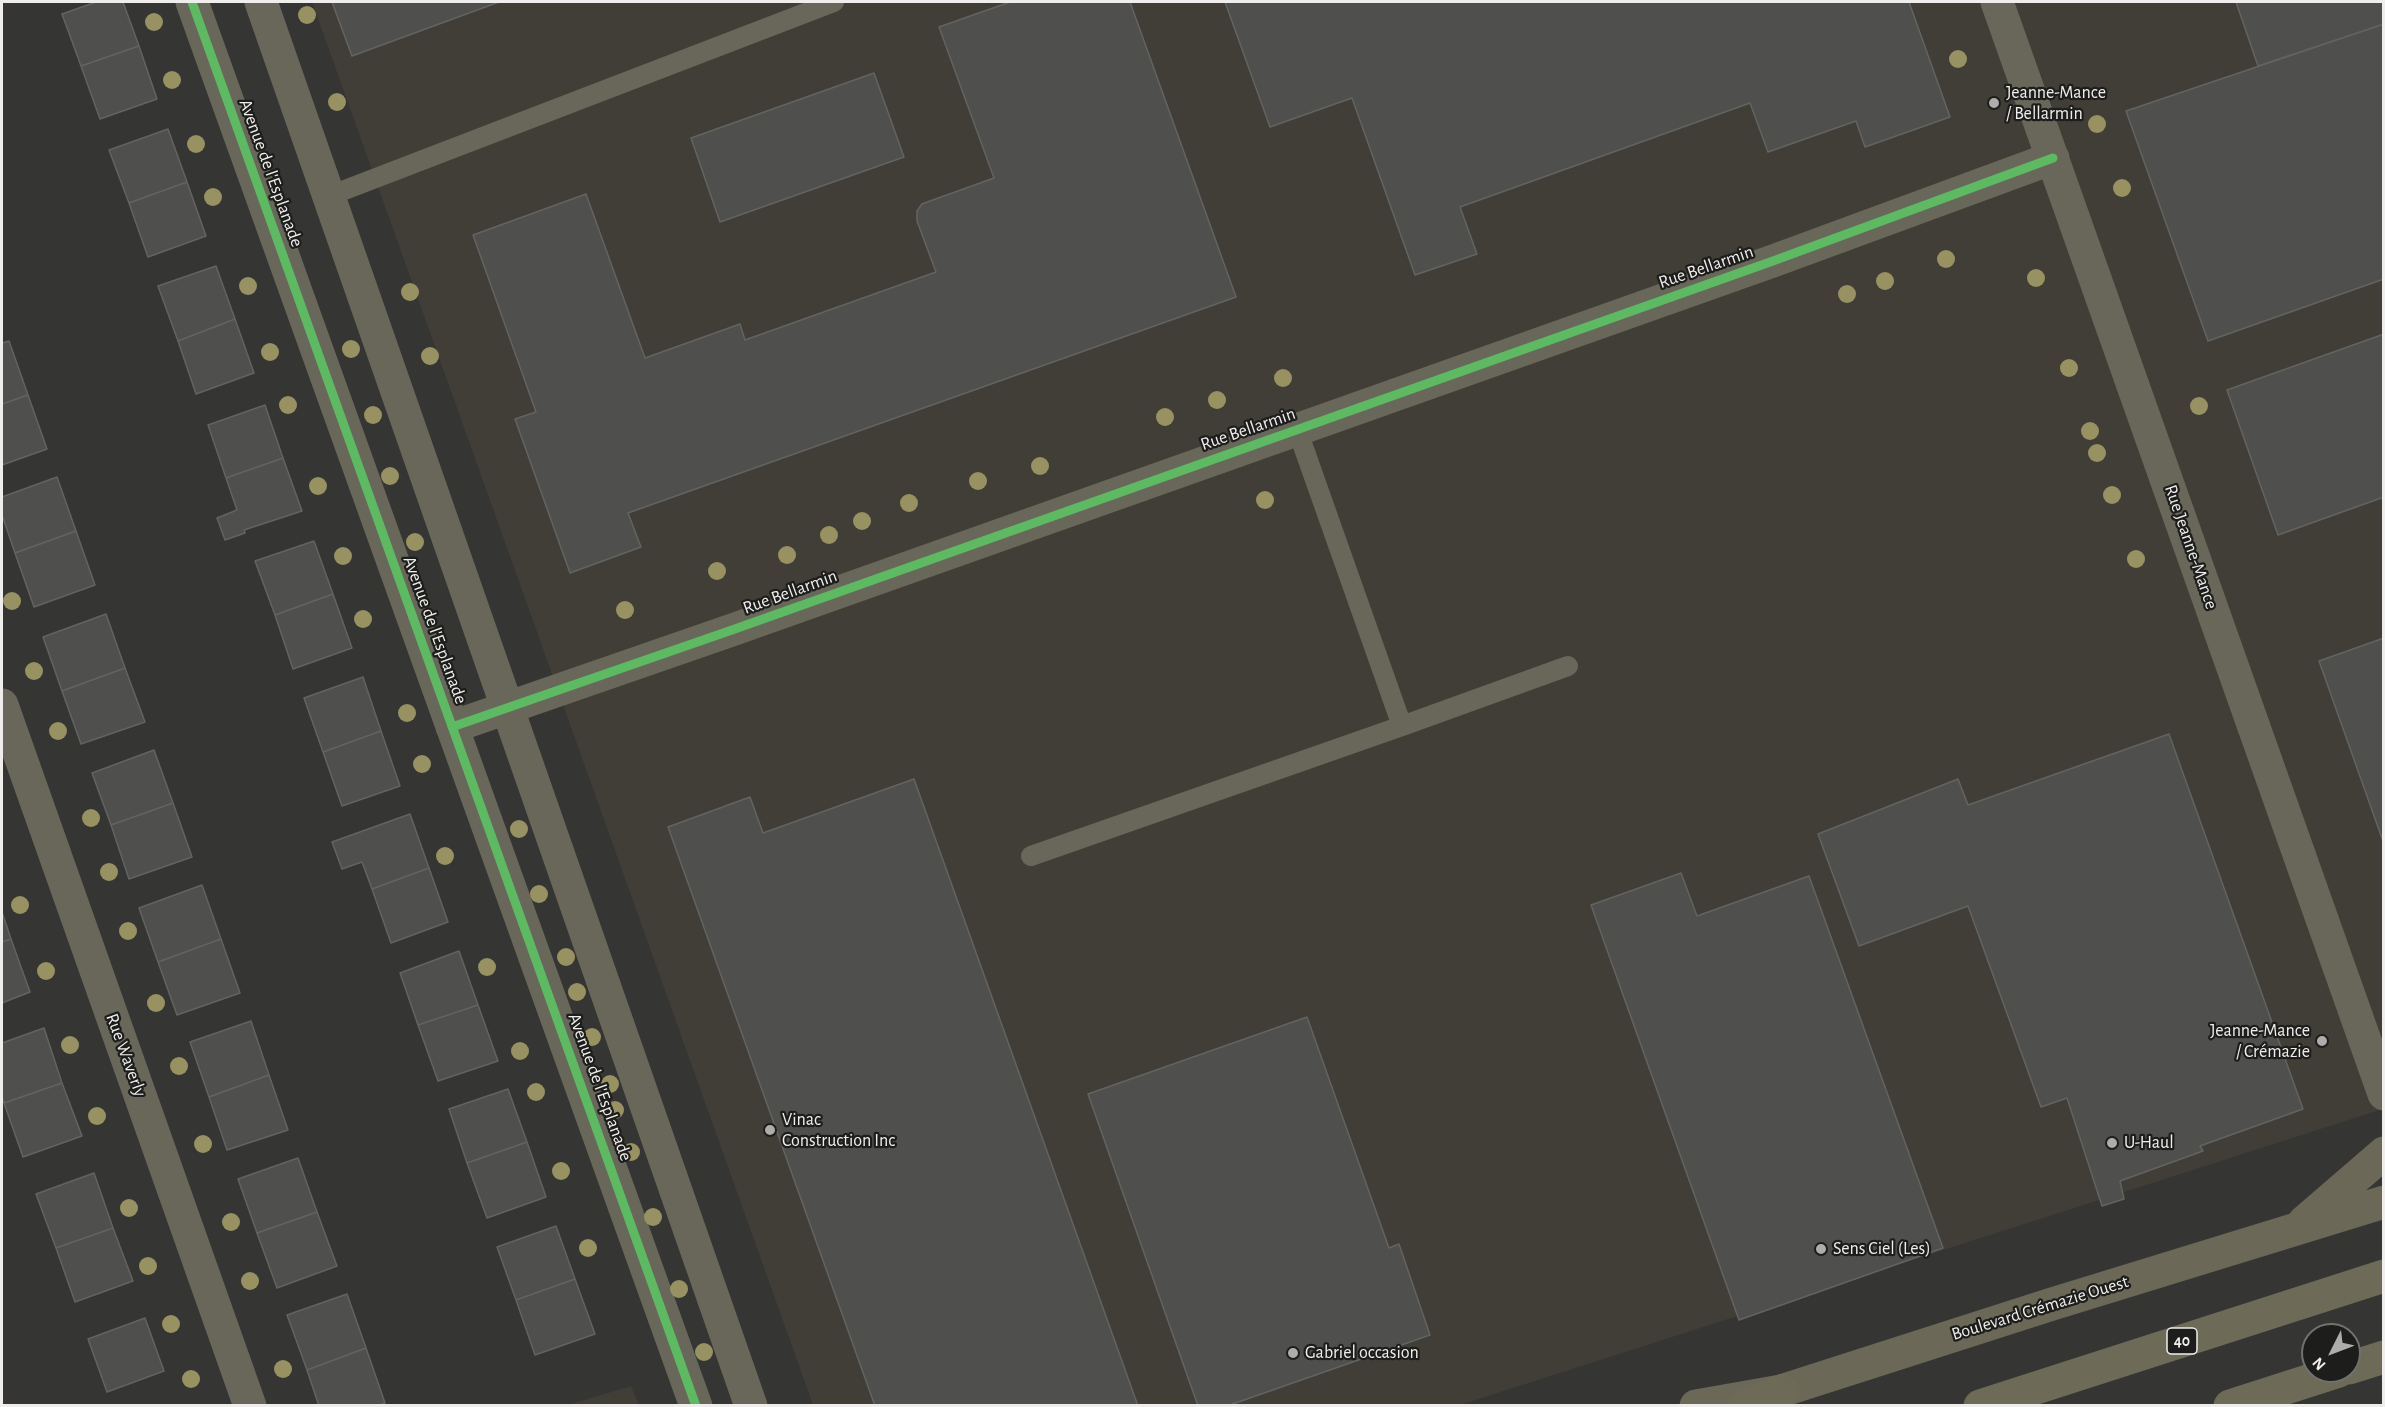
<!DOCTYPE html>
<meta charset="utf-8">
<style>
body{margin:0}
#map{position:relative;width:2385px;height:1407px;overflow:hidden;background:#353533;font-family:"Alegreya Sans",sans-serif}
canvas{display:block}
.frame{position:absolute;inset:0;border:3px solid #efeeec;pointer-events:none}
.north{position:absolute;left:2301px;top:1323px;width:60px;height:60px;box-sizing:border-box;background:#1d1d1b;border:2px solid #71716f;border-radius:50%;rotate:228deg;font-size:16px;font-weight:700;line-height:24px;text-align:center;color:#efeeec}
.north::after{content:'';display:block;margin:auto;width:21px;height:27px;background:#aeadab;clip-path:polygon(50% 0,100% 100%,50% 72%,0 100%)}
</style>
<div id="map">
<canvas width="2385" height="1407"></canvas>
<div class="frame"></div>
<div class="north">N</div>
</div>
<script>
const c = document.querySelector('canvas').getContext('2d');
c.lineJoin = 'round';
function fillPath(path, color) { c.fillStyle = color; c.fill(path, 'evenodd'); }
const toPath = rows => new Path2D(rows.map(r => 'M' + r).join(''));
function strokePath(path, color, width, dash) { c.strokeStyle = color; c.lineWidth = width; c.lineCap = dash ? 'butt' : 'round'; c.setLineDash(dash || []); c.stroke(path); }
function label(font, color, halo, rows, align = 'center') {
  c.font = font + ' "Alegreya Sans",sans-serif'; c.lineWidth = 4.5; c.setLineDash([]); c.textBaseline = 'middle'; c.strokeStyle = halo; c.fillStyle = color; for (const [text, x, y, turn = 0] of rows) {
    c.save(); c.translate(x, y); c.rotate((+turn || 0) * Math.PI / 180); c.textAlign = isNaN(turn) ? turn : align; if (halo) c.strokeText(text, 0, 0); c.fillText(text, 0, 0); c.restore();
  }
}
fillPath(toPath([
 [312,2,2383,2,2383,1109,1460,1405,813,1405],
 [631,1386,639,1405,568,1405]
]), '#403e36');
const building = toPath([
 [96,2,123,2,139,46,81,66,62,14,96,2],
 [332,2,499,2,352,56,332,2],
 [1010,2,1130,2,1236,297,628,513,641,547,570,573,515,419,536,412,473,235,586,194,645,358,740,324,745,340,936,272,917,221,917,211,922,204,930,201,994,178,939,27,1010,2],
 [1225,2,1909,2,1950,117,1865,147,1856,121,1768,152,1750,103,1460,207,1477,254,1415,275,1352,98,1270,127,1225,2],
 [2236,2,2384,2,2384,24,2258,66,2236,2],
 [2384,24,2384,279,2208,341,2126,111,2384,24],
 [139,46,157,99,100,119,81,66,139,46],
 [874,73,904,157,720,222,691,138,874,73],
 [168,129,187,182,129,203,109,150,168,129],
 [187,182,206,236,148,257,129,203,187,182],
 [216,266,235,319,178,341,158,286,216,266],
 [235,319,254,373,196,394,178,341,235,319],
 [2384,334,2384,497,2278,535,2227,390,2384,334],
 [9,341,28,395,2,404,2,343,9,341],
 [28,395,47,449,2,465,2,404,28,395],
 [265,405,283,458,226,478,208,425,265,405],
 [283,458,302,511,244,530,245,533,225,540,217,518,237,510,226,478,283,458],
 [57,477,76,531,15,553,2,515,2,497,57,477],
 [76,531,95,585,34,607,15,553,76,531],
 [314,541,333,594,275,615,255,561,314,541],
 [333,594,352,648,293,669,275,615,333,594],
 [106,614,125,668,62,691,43,637,106,614],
 [2384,638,2384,844,2319,661,2384,638],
 [125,668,145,722,81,744,62,691,125,668],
 [363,677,381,731,323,752,304,698,363,677],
 [381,731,400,786,342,806,323,752,381,731],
 [2169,734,2303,1109,2200,1146,2203,1151,2120,1181,2124,1199,2102,1206,2067,1098,2041,1107,1968,906,1859,946,1818,834,1958,779,1968,805,2169,734],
 [154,750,173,803,111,825,92,773,154,750],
 [914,779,1138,1406,875,1406,668,827,750,797,763,833,914,779],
 [173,803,192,857,129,879,111,825,173,803],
 [410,814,429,868,372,889,362,862,342,869,332,842,410,814],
 [429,868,448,922,391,943,372,889,429,868],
 [1681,873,1697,916,1809,876,1943,1248,1739,1320,1591,905,1681,873],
 [202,885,221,939,158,962,139,908,202,885],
 [2,912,11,939,2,942,2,912],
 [11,939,30,992,2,1003,2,942,11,939],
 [221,939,240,993,177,1015,158,962,221,939],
 [459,951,478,1005,418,1025,400,973,459,951],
 [478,1005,498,1061,438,1081,418,1025,478,1005],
 [1307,1017,1389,1248,1399,1244,1430,1335,1227,1406,1198,1406,1088,1094,1307,1017],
 [251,1021,269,1075,209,1097,190,1042,251,1021],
 [44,1028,62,1083,4,1103,2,1097,2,1043,44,1028],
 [269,1075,288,1130,227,1150,209,1097,269,1075],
 [62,1083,82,1136,23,1157,4,1103,62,1083],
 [508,1089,527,1142,467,1163,449,1109,508,1089],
 [527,1142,546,1197,487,1218,467,1163,527,1142],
 [298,1158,317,1212,257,1233,238,1179,298,1158],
 [94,1173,113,1228,56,1248,36,1194,94,1173],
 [317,1212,337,1266,277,1288,257,1233,317,1212],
 [556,1226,575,1279,516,1300,497,1247,556,1226],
 [113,1228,133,1281,75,1302,56,1248,113,1228],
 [575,1279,595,1334,535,1355,516,1300,575,1279],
 [347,1294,366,1348,307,1370,287,1315,347,1294],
 [145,1318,164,1371,107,1392,88,1339,145,1318],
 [366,1348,385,1403,378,1406,319,1406,307,1370,366,1348]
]);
fillPath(building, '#4f4f4d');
strokePath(building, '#636361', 1.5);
strokePath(toPath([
 [329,196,834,2],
 [1402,726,1568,666],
 [1031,856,1402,726,1297,429]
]), '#68675a', 20);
strokePath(toPath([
 [192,2,696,1406],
 [261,2,751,1406],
 [1997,2,2384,1094],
 [2,705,250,1406],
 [452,727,732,630,1773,261,2053,158]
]), '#68675a', 33);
strokePath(toPath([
 [2304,1222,2384,1153],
 [1696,1406,1781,1391,2049,1305,2384,1202]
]), '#6b6858', 33);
strokePath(toPath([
 [2349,1368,2384,1357],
 [1745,1406,1781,1391],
 [1980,1406,2384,1276],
 [2230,1406,2339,1371]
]), '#6d6b58', 33);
strokePath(toPath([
 [192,2,696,1406],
 [452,727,732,630,1773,261,2053,158]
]), '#5cba63', 9);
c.fillStyle = '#989162';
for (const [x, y] of [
 [307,15],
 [154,22],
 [1958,59],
 [172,80],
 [337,102],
 [2097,124],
 [196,144],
 [2122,188],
 [213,197],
 [1946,259],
 [2036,278],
 [1885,281],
 [248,286],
 [410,292],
 [1847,294],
 [351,349],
 [270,352],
 [430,356],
 [2069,368],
 [1283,378],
 [1217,400],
 [288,405],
 [2199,406],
 [373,415],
 [1165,417],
 [2090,431],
 [2097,453],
 [1040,466],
 [390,476],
 [978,481],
 [318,486],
 [2112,495],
 [1265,500],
 [909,503],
 [862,521],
 [829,535],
 [415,542],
 [787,555],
 [343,556],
 [2136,559],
 [717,571],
 [12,601],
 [625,610],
 [363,619],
 [34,671],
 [407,713],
 [58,731],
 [422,764],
 [91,818],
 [519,829],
 [445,856],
 [109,872],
 [539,894],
 [20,905],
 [128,931],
 [566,957],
 [487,967],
 [46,971],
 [577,992],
 [156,1003],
 [592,1037],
 [70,1045],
 [520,1051],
 [179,1066],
 [610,1084],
 [536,1092],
 [615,1110],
 [97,1116],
 [203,1144],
 [631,1152],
 [561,1171],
 [129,1208],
 [653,1217],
 [231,1222],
 [588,1248],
 [148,1266],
 [250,1281],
 [679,1289],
 [171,1324],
 [704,1352],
 [283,1369],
 [191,1379]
]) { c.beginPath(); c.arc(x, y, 9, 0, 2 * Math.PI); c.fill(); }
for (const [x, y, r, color] of [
 [1994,103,6,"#aeadab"],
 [2322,1041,6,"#aeadab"],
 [770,1130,6,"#aeadab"],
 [2112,1143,6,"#aeadab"],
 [1821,1249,6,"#aeadab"],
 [1293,1353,6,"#aeadab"]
]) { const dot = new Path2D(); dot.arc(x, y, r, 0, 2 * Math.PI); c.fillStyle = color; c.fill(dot); strokePath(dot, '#1d1d1b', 2); }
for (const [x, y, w] of [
 [2182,1341,30]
]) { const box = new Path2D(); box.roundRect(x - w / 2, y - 13, w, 26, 4.5); c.fillStyle = '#1d1d1b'; c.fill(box); strokePath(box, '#efeeec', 1.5); }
label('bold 16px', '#efeeec', null, [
 ["40",2182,1341]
]);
label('18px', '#efeeec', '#1d1d1b', [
 ["Jeanne-Mance",2006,93],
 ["/ Bellarmin",2006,114],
 ["Jeanne-Mance",2310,1031,"right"],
 ["/ Crémazie",2310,1052,"right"],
 ["Vinac",782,1120],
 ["Construction Inc",782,1141],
 ["U-Haul",2124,1143],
 ["Sens Ciel (Les)",1833,1249],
 ["Gabriel occasion",1305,1353]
], 'left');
label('18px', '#efeeec', '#1d1d1b', [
 ["Avenue de l'Esplanade",271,173,70],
 ["Rue Bellarmin",1706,267,-19],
 ["Rue Bellarmin",1248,429,-19],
 ["Rue Jeanne-Mance",2191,547,71],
 ["Rue Bellarmin",790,592,-20],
 ["Avenue de l'Esplanade",435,630,70],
 ["Rue Waverly",126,1055,70],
 ["Avenue de l'Esplanade",600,1087,70],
 ["Boulevard Crémazie Ouest",2040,1308,-17]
]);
</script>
